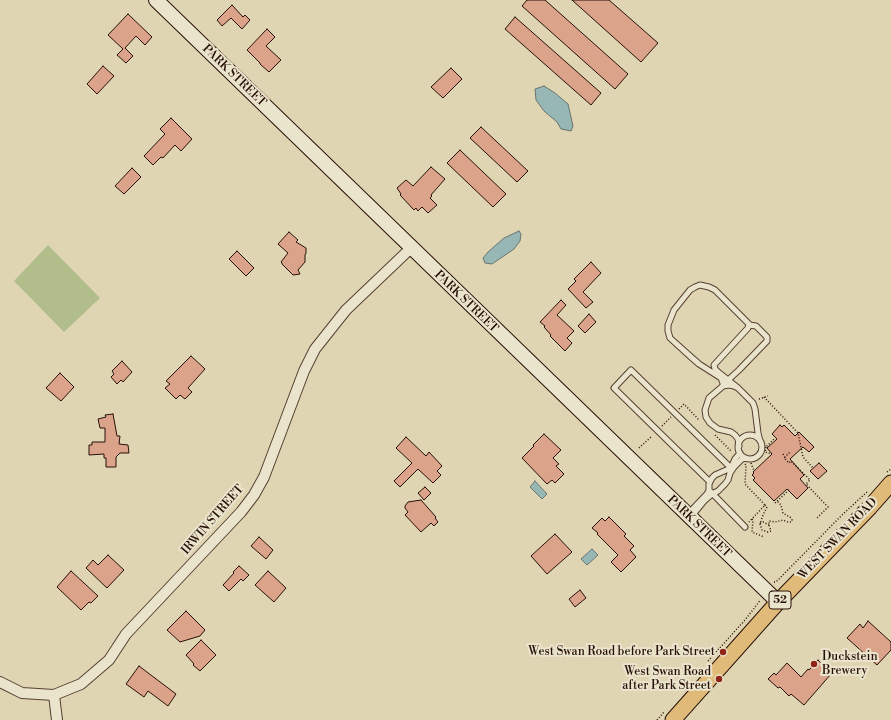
<!DOCTYPE html>
<style>
body{margin:0}
canvas{display:block;background:#e0d5b2}
</style>
<canvas width="891" height="720"></canvas>
<script>
const c = document.querySelector('canvas').getContext('2d');
c.lineJoin = 'round';
function fillPath(path, color) { c.fillStyle = color; c.fill(path, 'evenodd'); }
const toPath = rows => new Path2D(rows.map(r => 'M' + r).join(''));
function strokePath(path, color, width, dash) { c.strokeStyle = color; c.lineWidth = width; c.lineCap = dash ? 'butt' : 'round'; c.setLineDash(dash || []); c.stroke(path); }
function label(font, color, halo, rows, align = 'center') {
  c.font = font + ' "Libre Bodoni",serif'; c.lineWidth = 4; c.setLineDash([]); c.textBaseline = 'middle'; c.strokeStyle = halo; c.fillStyle = color; for (const [text, x, y, turn = 0] of rows) {
    c.save(); c.translate(x, y); c.rotate((+turn || 0) * Math.PI / 180); c.textAlign = isNaN(turn) ? turn : align; if (halo) c.strokeText(text, 0, 0); c.fillText(text, 0, 0); c.restore();
  }
}
fillPath(toPath([
 [48,245,100,298,64,332,14,281]
]), '#b2bd8c');
const water = toPath([
 [544,86,555,93,568,104,573,126,571,131,561,129,557,122,544,111,536,100,535,89,544,86],
 [519,231,521,234,520,241,514,249,492,264,485,263,483,258,488,252,504,238,519,231],
 [535,481,547,494,542,499,530,487,535,481],
 [592,549,598,555,587,565,581,559,592,549]
]);
fillPath(water, '#96b7b4');
strokePath(water, '#6a746f', 1);
const building = toPath([
 [527,0,545,0,628,74,615,89,522,6,527,0],
 [572,0,609,0,658,43,641,62,572,0],
 [232,5,243,17,245,15,250,20,242,29,231,18,222,26,217,20,232,5],
 [128,14,152,37,145,45,136,36,125,48,133,56,126,63,117,55,123,49,108,35,128,14],
 [515,17,601,93,591,105,505,29,515,17],
 [267,29,275,37,266,46,281,60,269,72,260,64,260,63,247,50,267,29],
 [103,66,114,76,97,94,87,84,103,66],
 [451,68,462,79,443,98,431,87,451,68],
 [171,118,192,139,181,151,175,145,163,158,161,157,153,165,144,156,165,134,160,129,171,118],
 [481,127,528,171,517,182,470,138,481,127],
 [460,150,506,194,493,207,447,163,460,150],
 [431,167,445,179,431,195,432,196,430,198,437,205,428,213,422,207,418,211,416,208,414,210,400,195,401,194,397,188,406,180,413,186,431,167],
 [132,168,141,177,124,194,115,186,132,168],
 [289,232,298,240,296,242,306,248,306,253,305,255,305,262,298,270,300,274,293,275,282,264,282,263,281,262,288,253,278,244,289,232],
 [237,251,254,268,246,276,229,259,237,251],
 [591,262,601,273,583,292,593,302,586,308,568,289,576,281,574,279,591,262],
 [561,300,566,305,557,315,574,331,567,338,572,343,565,351,550,336,551,335,544,327,545,326,540,322,561,300],
 [589,314,596,322,585,333,578,326,589,314],
 [191,356,205,369,188,388,192,392,185,399,180,395,176,399,165,388,170,384,166,381,191,356],
 [122,361,132,372,123,382,121,380,117,384,111,377,114,374,112,371,122,361],
 [60,373,74,387,61,401,46,388,60,373],
 [113,414,117,436,120,436,119,444,128,445,129,453,120,453,116,457,116,467,106,467,106,458,104,458,104,454,89,455,89,445,92,445,92,442,105,442,105,428,100,428,98,419,106,417,105,415,113,414],
 [780,425,782,427,784,425,795,436,799,432,814,447,809,452,803,447,790,459,804,475,800,479,808,488,797,499,787,489,774,501,753,480,755,478,752,475,754,473,753,472,772,454,767,448,777,439,772,434,780,425],
 [544,434,561,450,553,458,559,464,556,466,564,474,555,483,552,480,547,484,522,458,534,446,533,445,544,434],
 [406,437,426,456,429,452,442,466,437,471,441,475,433,483,418,469,400,487,394,481,412,463,396,448,406,437],
 [819,463,827,471,818,479,810,471,819,463],
 [425,487,431,493,424,500,418,493,425,487],
 [421,500,436,517,435,518,438,522,434,526,431,523,421,532,405,515,408,512,405,508,405,506,408,502,421,500],
 [609,517,626,534,624,536,634,546,630,550,636,557,621,572,611,562,618,555,597,534,598,533,592,528,602,518,605,521,609,517],
 [555,534,572,552,547,574,531,556,555,534],
 [259,537,273,550,266,559,251,546,259,537],
 [108,555,124,570,107,588,86,568,93,560,98,565,108,555],
 [239,566,249,575,243,581,241,579,229,591,223,585,234,573,233,572,239,566],
 [71,571,98,596,91,603,89,602,81,610,58,588,57,587,71,571],
 [268,571,286,588,274,602,255,585,268,571],
 [580,590,586,598,575,607,569,599,580,590],
 [186,611,205,630,200,636,180,642,167,630,186,611],
 [868,621,891,642,891,650,877,665,847,638,860,624,863,628,868,621],
 [201,640,216,655,200,671,193,665,194,664,186,655,201,640],
 [818,660,823,665,822,666,831,674,804,705,791,694,789,696,780,687,778,688,768,679,774,673,776,675,787,663,801,677,808,669,809,670,818,660],
 [139,666,176,694,168,706,148,691,144,697,126,684,139,666]
]);
fillPath(building, '#dba38a');
strokePath(building, '#271007', 1);
const lane = toPath([
 [726,382,739,370,767,341,767,337,756,326,749,325],
 [723,386,723,383,721,378,699,364,691,357,670,338,668,331,668,325,674,310,690,290,695,287,700,285,709,287,715,290,749,324,748,328,714,365,715,369,718,372,738,388],
 '738 447a12 12 0 1 1 24 0a12 12 0 1 1-24 0Z',
 [739,446,738,439,735,435,731,432,718,429,710,423,706,417,705,410,709,398,723,386,729,385,734,386,738,388,753,403,755,409,758,433,760,441],
 [710,482,614,388,631,370,731,468,735,459,740,453],
 [711,492,745,527],
 [688,514,707,494,709,490,709,484,712,478,715,475,731,468,732,469],
 [691,517,705,500,712,494,718,491,725,484,728,480,730,473,734,467,742,459,746,458]
]);
const street = toPath([
 [0,682,22,693,54,695,81,684,109,660,126,634,241,512,254,495,264,477,304,371,315,349,346,310,411,248],
 [54,695,57,720]
]);
const secondary = toPath([
 [156,0,778,602]
]);
const primary = toPath([
 [673,720,778,602,870,507,891,483]
]);
strokePath(lane, '#554132', 7);
strokePath(street, '#554132', 12);
strokePath(secondary, '#271007', 16);
strokePath(primary, '#271007', 17);
strokePath(toPath([
 [764,397,798,433,803,457,813,468],
 [759,399,768,396],
 [679,409,684,404,699,420],
 [662,426,671,417],
 [715,435,732,452],
 [764,447,766,447,775,438],
 [766,447,765,452,772,454],
 [639,448,652,436],
 [783,454,785,457,790,452],
 [785,457,784,458,789,463,791,461,810,480,806,484,828,507,817,518],
 [752,460,758,460],
 [751,463,754,471],
 [745,464,746,465,745,484,765,505,749,522],
 [887,472,891,469],
 [775,503,789,490],
 [765,505,767,507,763,515,760,524,762,530,768,532,771,531,769,525,769,521,775,522,783,520,788,522,791,522,792,520,790,517,786,515,783,513,781,505,777,501],
 [752,519,753,520,752,532,764,537],
 [760,523,763,522,769,525],
 [774,582,776,582,843,514,867,492],
 [708,661,745,620,759,602,760,600],
 [657,720,664,712]
]), '#271007', 1.5, [1, 2]);
strokePath(lane, '#ebe4cd', 5);
strokePath(street, '#ebe4cd', 10);
strokePath(secondary, '#ebe4cd', 14);
strokePath(primary, '#e0ba79', 15);
for (const [x, y, r, color] of [
 [723,652,4,"#8f2418"],
 [814,664,4,"#8f2418"],
 [719,679,4,"#8f2418"]
]) { const dot = new Path2D(); dot.arc(x, y, r, 0, 2 * Math.PI); c.fillStyle = color; c.fill(dot); strokePath(dot, '#ebe4cd', 1.5); }
for (const [x, y, w] of [
 [780,600,22]
]) { const box = new Path2D(); box.roundRect(x - w / 2, y - 9, w, 18, 3); c.fillStyle = '#ebe4cd'; c.fill(box); strokePath(box, '#271007', 1); }
label('bold 11px', '#271007', null, [
 ["52",780,600]
]);
label('12px', '#271007', '#ebe4cd', [
 ["PARK STREET",234,76,44],
 ["PARK STREET",466,302,44],
 ["IRWIN STREET",213,520,-49],
 ["PARK STREET",699,527,44],
 ["WEST SWAN ROAD",838,539,-46]
]);
label('12px', '#271007', '#ebe4cd', [
 ["West Swan Road before Park Street",715,652],
 ["Duckstein",822,657,"left"],
 ["Brewery",822,671,"left"],
 ["West Swan Road",711,672],
 ["after Park Street",711,686]
], 'right');
</script>
